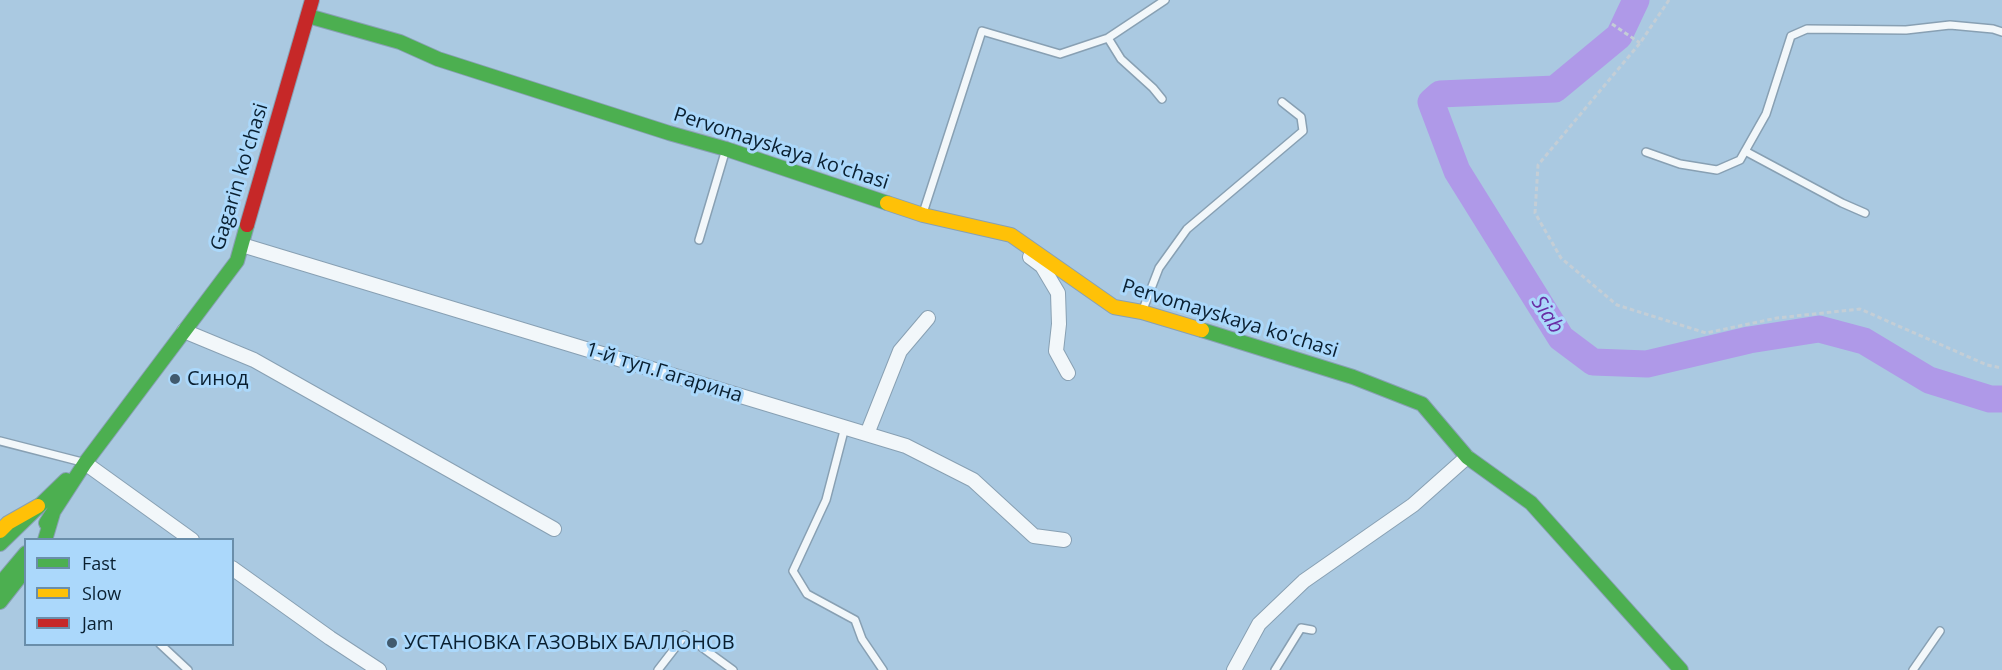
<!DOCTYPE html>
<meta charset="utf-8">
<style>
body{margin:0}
#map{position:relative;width:2002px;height:670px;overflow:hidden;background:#aac9e1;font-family:"Open Sans",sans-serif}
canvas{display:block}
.legend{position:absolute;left:24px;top:538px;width:210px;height:108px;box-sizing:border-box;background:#abd8fb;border:2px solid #6a8eaa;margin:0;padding:8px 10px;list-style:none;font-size:18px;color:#091f30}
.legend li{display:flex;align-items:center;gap:12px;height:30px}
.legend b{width:30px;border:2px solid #6a8eaa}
</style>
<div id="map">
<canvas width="2002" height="670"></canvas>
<ul class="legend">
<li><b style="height:8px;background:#4caf50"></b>Fast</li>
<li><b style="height:8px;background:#ffc107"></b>Slow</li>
<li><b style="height:8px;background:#c62828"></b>Jam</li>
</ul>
</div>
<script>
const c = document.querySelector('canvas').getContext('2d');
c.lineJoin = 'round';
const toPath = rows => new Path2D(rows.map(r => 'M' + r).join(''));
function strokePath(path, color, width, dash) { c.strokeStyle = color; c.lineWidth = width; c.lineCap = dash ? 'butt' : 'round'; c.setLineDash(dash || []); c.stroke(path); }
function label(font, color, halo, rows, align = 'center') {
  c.font = font + ' "Open Sans",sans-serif'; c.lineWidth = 6; c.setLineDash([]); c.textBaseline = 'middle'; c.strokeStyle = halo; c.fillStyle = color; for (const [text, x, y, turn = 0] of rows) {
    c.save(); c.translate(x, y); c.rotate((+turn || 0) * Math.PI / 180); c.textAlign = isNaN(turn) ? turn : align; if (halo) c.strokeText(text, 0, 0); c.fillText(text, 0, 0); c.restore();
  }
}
strokePath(toPath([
 [1636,0,1619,36,1555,89,1440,94,1431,102,1457,171,1561,338,1593,362,1647,364,1749,340,1819,329,1864,341,1929,380,1990,399,2002,399]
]), '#af99e8', 27);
const lane = toPath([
 [1108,38,1121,59,1153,88,1162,99],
 [1745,151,1842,203,1865,213],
 [1646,152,1680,164,1717,170,1740,160,1766,114,1791,36,1807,29,1906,30,1950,25,1993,29,2002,32],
 [923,213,982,31,1060,54,1108,38,1165,0],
 [699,240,726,149],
 [1142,312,1159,268,1187,229,1303,131,1301,117,1282,102],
 [845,427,826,500,793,571,807,594,855,620,862,639,883,670],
 [0,441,82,462],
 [160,644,188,670],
 [658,670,685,635,733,670],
 [1275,670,1301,628,1312,630],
 [1913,670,1940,631]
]);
const street = toPath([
 [242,245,906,446,973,480,1034,536,1064,540],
 [1030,257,1042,266,1058,293,1059,324,1056,351,1068,373],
 [184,331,254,360,554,529],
 [867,434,900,351,928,318],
 [85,463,192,540],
 [232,568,330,638,379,670],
 [1234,670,1259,624,1304,581,1413,505,1467,457]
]);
const fast = toPath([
 [308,16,400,42,438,59,669,133,726,149,887,203],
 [1202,330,1353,377,1422,404,1467,457,1531,503,1681,670],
 [46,523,85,463,237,261,247,225],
 [45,540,53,513],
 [0,544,66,480],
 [0,584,26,553],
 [0,602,26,569]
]);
const slow = toPath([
 [887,203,923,215,1011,235,1114,307,1142,312,1202,330],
 [0,531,8,523,38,506]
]);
const jam = toPath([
 [247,225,312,0]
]);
strokePath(lane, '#88a0b3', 10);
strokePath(street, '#88a0b3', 16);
strokePath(fast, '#88a0b3', 16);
strokePath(slow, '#88a0b3', 16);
strokePath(jam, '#88a0b3', 16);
strokePath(toPath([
 [1669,0,1640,43,1538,165,1535,213,1561,258,1617,305,1706,333,1777,318,1860,309,1987,365,2002,368],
 [1612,24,1640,43]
]), '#c4ced6', 3, [4.5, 3]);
strokePath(lane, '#f2f7fa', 7);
strokePath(street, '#f2f7fa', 14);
strokePath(fast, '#4caf50', 14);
strokePath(slow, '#ffc107', 14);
strokePath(jam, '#c62828', 14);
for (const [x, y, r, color] of [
 [175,379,6,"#415a6e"],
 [392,643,6,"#415a6e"]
]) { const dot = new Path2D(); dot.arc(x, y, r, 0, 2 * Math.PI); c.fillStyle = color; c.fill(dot); strokePath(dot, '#abd8fb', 2); }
label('20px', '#091f30', '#abd8fb', [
 ["Pervomayskaya ko'chasi",781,149,18],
 ["Gagarin ko'chasi",240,177,-73],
 ["Pervomayskaya ko'chasi",1230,319,17],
 ["1-й туп.Гагарина",664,373,17]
]);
label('20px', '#091f30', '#abd8fb', [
 ["Синод",187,379],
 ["УСТАНОВКА ГАЗОВЫХ БАЛЛОНОВ",404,643]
], 'left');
label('italic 21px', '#692da4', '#abd8fb', [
 ["Siab",1547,315,57]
]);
</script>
